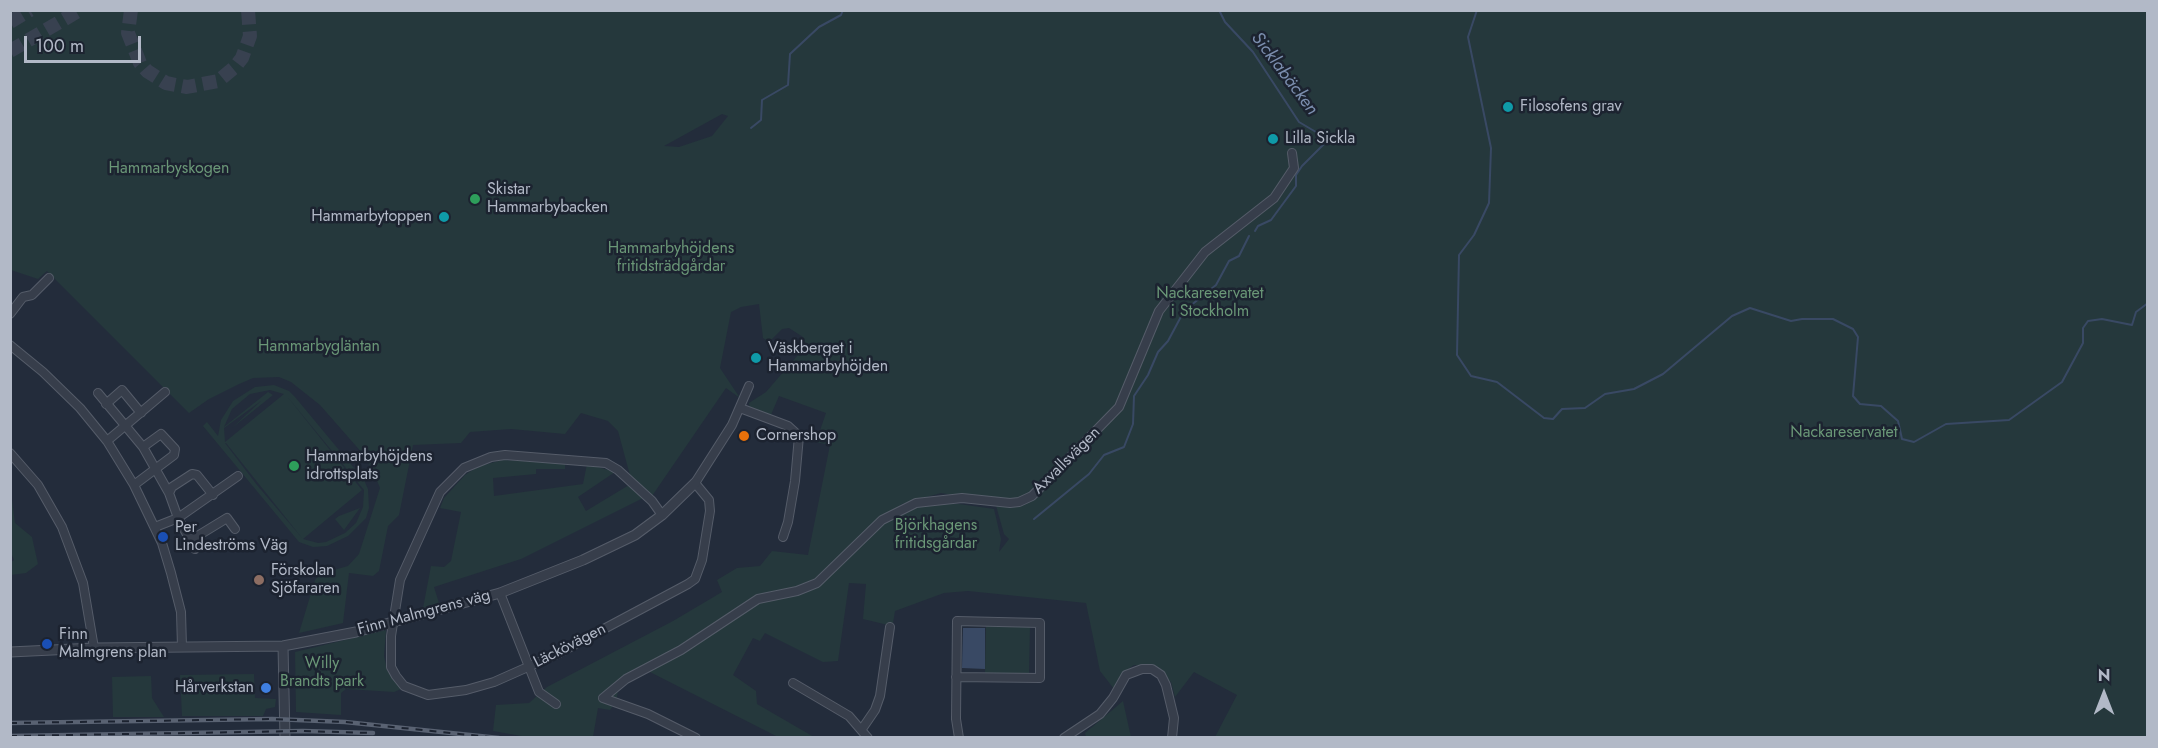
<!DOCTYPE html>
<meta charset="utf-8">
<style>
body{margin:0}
#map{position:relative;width:2158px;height:748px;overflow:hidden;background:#232c3b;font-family:Jost,sans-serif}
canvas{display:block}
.frame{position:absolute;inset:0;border:12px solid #b2b9c7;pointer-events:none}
.north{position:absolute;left:2074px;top:664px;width:60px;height:60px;-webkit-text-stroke:4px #1c2330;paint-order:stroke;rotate:0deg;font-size:16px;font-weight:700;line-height:24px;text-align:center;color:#b2b9c7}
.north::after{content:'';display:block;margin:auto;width:21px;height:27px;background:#b2b9c7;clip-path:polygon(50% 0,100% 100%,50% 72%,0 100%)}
.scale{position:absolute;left:24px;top:36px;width:117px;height:27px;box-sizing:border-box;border:3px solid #b2b9c7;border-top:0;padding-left:8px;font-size:18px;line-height:21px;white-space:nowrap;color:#b2b9c7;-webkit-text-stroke:4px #1c2330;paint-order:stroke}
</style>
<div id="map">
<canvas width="2158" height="748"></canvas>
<div class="frame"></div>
<div class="north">N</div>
<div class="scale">100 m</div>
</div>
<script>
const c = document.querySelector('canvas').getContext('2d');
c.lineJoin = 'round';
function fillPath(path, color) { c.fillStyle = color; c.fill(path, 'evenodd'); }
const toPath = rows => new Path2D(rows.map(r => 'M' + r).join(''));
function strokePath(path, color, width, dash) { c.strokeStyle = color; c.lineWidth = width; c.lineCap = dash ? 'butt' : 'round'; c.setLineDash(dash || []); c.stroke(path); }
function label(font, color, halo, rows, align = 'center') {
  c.font = font + ' Jost,sans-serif'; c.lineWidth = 5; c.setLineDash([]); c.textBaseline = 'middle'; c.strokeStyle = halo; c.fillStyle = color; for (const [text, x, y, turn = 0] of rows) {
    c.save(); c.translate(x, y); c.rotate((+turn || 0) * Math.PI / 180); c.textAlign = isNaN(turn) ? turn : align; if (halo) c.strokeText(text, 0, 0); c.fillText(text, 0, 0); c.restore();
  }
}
fillPath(toPath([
 [11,11,2147,11,2147,737,1215,737,1237,695,1194,672,1175,697,1171,682,1151,666,1134,665,1124,672,1114,689,1100,671,1086,603,968,591,944,593,895,611,893,623,888,625,863,619,866,584,849,583,838,661,823,662,765,633,760,641,753,638,733,675,756,691,757,704,814,737,778,737,646,670,626,682,618,691,616,702,610,710,598,708,593,737,527,737,493,731,496,705,529,703,547,687,673,621,722,592,717,580,737,568,760,566,772,551,808,555,830,445,816,442,826,413,779,396,770,417,750,410,749,403,766,392,804,348,803,337,789,328,782,329,769,342,763,338,759,304,741,307,731,312,720,368,740,398,726,388,652,496,631,479,618,431,608,421,581,413,565,434,511,429,470,432,461,443,413,445,399,515,388,526,379,571,373,576,349,573,343,623,299,633,315,580,320,574,348,566,359,554,380,488,373,471,363,454,320,405,291,382,279,377,253,378,237,385,209,399,189,413,47,271,38,279,11,270],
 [722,114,728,116,712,136,679,147,664,146],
 [941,493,995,502,1004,534,1009,539,999,552,1001,539,994,509,959,504,936,504,923,505,878,521,902,504],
 [274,385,289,391,295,397,364,480,368,489,369,508,366,518,348,536,327,546,313,547,299,542,203,426,207,422,218,436,221,420,233,401,255,387],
 [270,390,284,394,225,442,224,428,261,401,232,428,273,395,268,392,224,427,232,409,250,394],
 [286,395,364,490,363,507,356,523,345,533,326,542,318,543,303,539,362,490],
 [225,443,226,443,302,538,257,485],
 [502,460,565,463,565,469,536,469,536,474,493,478,494,496,583,484,587,464,615,472,578,497,586,511,629,485,643,498,521,559,434,587,439,603,423,608,431,566,444,567,451,561,461,512,440,508,444,498,465,475,477,467],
 [11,492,15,523,32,537,38,564,26,573,11,575,11,562,14,560,10,550],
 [360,508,344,530,335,519,339,516],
 [986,626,1030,626,1029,674,985,673],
 [386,630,384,656,387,670,401,689,394,692,346,689,341,693,341,715,296,712,295,652],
 [254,674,255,698,276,699,275,707,266,709,263,716,182,716,180,675],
 [151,676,152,698,164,717,113,717,112,677],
 [1123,701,1131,737,1086,737,1085,733]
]), '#25383c');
fillPath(toPath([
 [963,628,985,628,985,669,962,668]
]), '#394964');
strokePath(toPath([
 [1219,10,1225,22,1253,52,1299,122,1321,135,1326,142,1302,166,1296,175,1296,186,1271,220,1258,226,1255,231],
 [1477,10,1468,37,1491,148,1489,203,1474,235,1459,255,1457,355,1471,376,1497,382,1544,418,1553,419,1562,409,1585,408,1605,394,1634,389,1663,374,1732,316,1750,308,1791,321,1802,319,1833,319,1853,329,1858,337,1853,396,1860,404,1881,406,1898,421,1902,439,1914,442,1946,424,2009,420,2062,382,2083,343,2083,328,2088,321,2102,319,2132,325,2136,312,2148,303],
 [751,128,761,120,762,100,788,85,790,54,819,27,841,15,843,10],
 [1034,519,1089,474,1104,455,1124,447,1133,424,1134,396,1148,375,1158,352,1168,341,1184,311,1216,285,1229,261,1239,256,1249,236]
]), '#394964', 2);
strokePath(toPath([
 [131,10,128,33,140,63,147,71,166,83,187,87,218,81,235,67,242,58,250,36,248,10],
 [10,22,30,10],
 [10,51,80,10]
]), '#384150', 14, [14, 7]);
const minor = toPath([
 [10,314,23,297,32,295,49,278],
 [10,345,43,372,80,408,107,441,134,485,162,543,171,573,181,612,182,647],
 [98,393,143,447,169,493],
 [106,404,122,390,141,413],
 [740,408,788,426,799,436,795,481,788,522,783,537],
 [107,441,165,392],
 [10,453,38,485,62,527,83,583,94,648],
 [134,485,174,455,175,449,161,434,143,447],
 [662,515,652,501,618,470,606,463,505,455,491,457,464,468,440,492,400,580,391,636,391,667,396,676,404,686,428,695,466,690,494,682,557,654,688,584,695,579,702,560,710,511,709,500,695,483,732,425,749,386],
 [155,527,178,518,238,476],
 [191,540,227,518,235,529],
 [195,549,178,518,169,493,172,487,192,474,197,475,213,495],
 [500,593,539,692,556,704],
 [956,677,1040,678,1040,623,957,621,956,719,959,738],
 [793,683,849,716,868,738],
 [603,698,626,679,681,650,758,599,797,591,817,583,882,520,916,503,962,498,1010,503,1019,502,1032,496,1119,407,1159,311,1205,252,1274,198,1294,168,1292,153],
 [603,698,648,714,696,738],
 [862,729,875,710,880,696,890,627],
 [1064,738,1100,714,1113,698,1126,675,1142,669,1152,669,1161,675,1166,685,1174,718,1172,738]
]);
const tertiary = toPath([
 [283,646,285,738],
 [10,652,94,648,283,646,356,632,500,593,583,560,635,535,662,515,695,483]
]);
strokePath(minor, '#555c69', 10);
strokePath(tertiary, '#555c69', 11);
strokePath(minor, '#373e4b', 8);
strokePath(tertiary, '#373e4b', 9);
const rail = toPath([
 [10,723,272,719,345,722,499,738],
 [10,736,303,731,373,733]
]);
strokePath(rail, '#596272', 4.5);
strokePath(rail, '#1c2330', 2, [7]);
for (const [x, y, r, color] of [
 [1508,107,6,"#0f9aa8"],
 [1273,139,6,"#0f9aa8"],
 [475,199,6,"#2e9e5b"],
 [444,217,6,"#0f9aa8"],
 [756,358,6,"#0f9aa8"],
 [744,436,6,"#e8710a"],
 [294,466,6,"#2e9e5b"],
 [163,537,6,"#1a4fb4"],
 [259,580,6,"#8d6e63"],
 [47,644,6,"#1a4fb4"],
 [266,688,6,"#3f7fe0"]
]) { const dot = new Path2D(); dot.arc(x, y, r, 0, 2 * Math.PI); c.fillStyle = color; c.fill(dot); strokePath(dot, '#1c2330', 2); }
label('16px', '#b2b9c7', '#1c2330', [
 ["Filosofens grav",1520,107],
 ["Lilla Sickla",1285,139],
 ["Skistar",487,190],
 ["Hammarbybacken",487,208],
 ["Hammarbytoppen",432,217,"right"],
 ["Väskberget i",768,349],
 ["Hammarbyhöjden",768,367],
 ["Cornershop",756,436],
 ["Hammarbyhöjdens",306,457],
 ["idrottsplats",306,475],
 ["Per",175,528],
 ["Lindeströms Väg",175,546],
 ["Förskolan",271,571],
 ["Sjöfararen",271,589],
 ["Finn",59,635],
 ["Malmgrens plan",59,653],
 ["Hårverkstan",254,688,"right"]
], 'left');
label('16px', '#6a9777', '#1c2330', [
 ["Hammarbyskogen",169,169],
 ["Hammarbyhöjdens",671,249],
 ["fritidsträdgårdar",671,267],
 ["Nackareservatet",1210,294],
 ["i Stockholm",1210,312],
 ["Hammarbygläntan",319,347],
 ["Nackareservatet",1844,433],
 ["Björkhagens",936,526],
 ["fritidsgårdar",936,544],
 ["Willy",322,664],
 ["Brandts park",322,682]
]);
label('16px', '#b2b9c7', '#1c2330', [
 ["Axvallsvägen",1067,461,-45],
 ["Finn Malmgrens väg",424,613,-15],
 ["Läckövägen",570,646,-27]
]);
label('italic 18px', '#7b8eae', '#1c2330', [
 ["Sicklabäcken",1284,74,53]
]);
</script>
